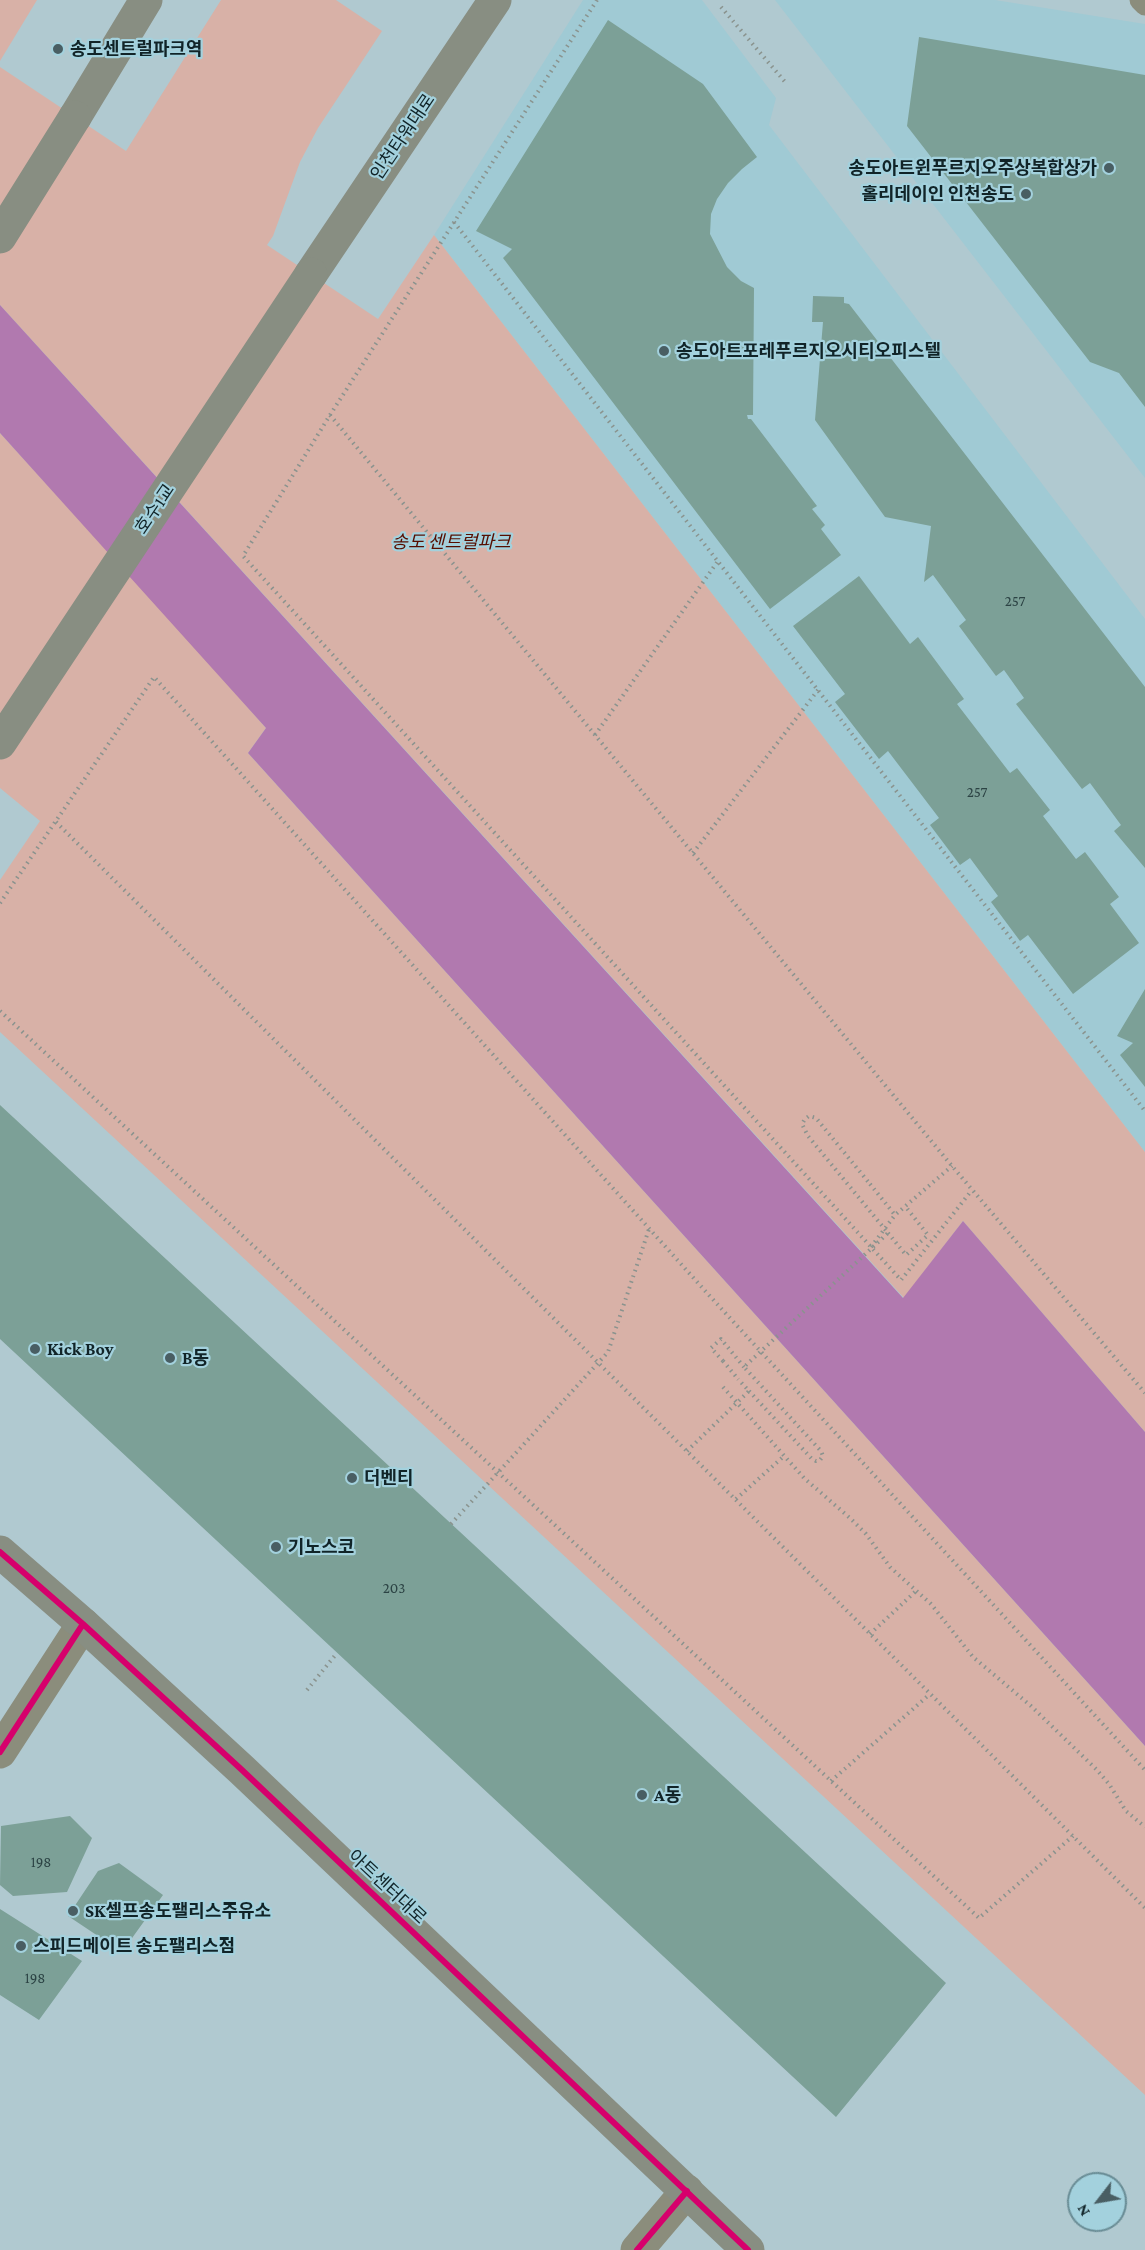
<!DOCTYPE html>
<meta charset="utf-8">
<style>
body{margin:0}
#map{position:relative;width:1145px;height:2250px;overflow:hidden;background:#b0c9d0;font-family:"Crimson Pro",serif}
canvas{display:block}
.north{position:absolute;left:1067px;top:2172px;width:60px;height:60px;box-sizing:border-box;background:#a3d1dd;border:2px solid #698c95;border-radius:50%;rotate:239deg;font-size:16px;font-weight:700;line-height:24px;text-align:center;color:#112428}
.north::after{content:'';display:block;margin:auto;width:21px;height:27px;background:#495e63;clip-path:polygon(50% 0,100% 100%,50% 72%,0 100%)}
</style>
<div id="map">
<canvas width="1145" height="2250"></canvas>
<div class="north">N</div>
</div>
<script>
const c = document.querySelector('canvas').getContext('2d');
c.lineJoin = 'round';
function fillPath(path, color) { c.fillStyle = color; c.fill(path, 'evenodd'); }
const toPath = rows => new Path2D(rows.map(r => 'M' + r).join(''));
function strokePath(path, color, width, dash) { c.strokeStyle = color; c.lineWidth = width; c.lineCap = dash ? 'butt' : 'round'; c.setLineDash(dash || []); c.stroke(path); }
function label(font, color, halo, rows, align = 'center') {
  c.font = font + ' "Crimson Pro","Noto Sans KR",serif'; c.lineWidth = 4.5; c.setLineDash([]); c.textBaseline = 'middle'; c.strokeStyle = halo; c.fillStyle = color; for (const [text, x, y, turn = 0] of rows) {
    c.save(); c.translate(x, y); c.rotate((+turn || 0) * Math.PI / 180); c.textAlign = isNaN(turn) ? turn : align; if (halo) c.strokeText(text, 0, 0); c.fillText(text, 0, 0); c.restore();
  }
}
fillPath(toPath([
 [583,0,702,0,776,98,769,125,1145,619,1145,1152,434,235],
 [775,0,995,0,1145,24,1145,478]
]), '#a0cad4');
fillPath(toPath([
 [0,0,37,0,0,61],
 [221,0,336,0,382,31,318,128,300,162,273,236,267,245,378,319,434,235,1145,1152,1145,1432,963,1221,904,1298,0,305,0,67,126,151],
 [0,433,177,627,266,728,248,753,1145,1746,1145,2095,0,1032,0,880,40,821,0,788]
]), '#d8b1a7');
fillPath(toPath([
 [0,305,903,1298,963,1221,1145,1432,1145,1746,248,753,266,728,0,433]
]), '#b179af');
fillPath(toPath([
 [608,20,703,84,757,157,742,169,728,183,717,199,711,214,710,234,727,267,741,281,754,288,753,415,747,415,748,419,751,419,817,506,812,509,825,525,821,529,841,555,770,609,503,258,512,249,476,231],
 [919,37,1145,75,1145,407,1119,373,1090,362,907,126],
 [813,296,844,297,844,303,849,304,1145,687,1145,868,1114,831,1121,825,1090,783,1082,789,1016,704,1024,698,1004,670,996,676,959,626,966,620,933,575,924,582,931,526,885,517,815,420,823,322,812,322],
 [859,576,910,644,918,637,964,699,957,704,1010,773,1017,768,1050,810,1043,816,1076,859,1085,852,1119,897,1110,904,1139,943,1073,994,1028,935,1020,941,991,902,998,896,970,858,960,865,930,825,939,818,888,751,879,759,835,702,845,694,793,626],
 [1145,989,1145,1087,1120,1055,1133,1043,1117,1036],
 [0,1105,946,1983,836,2117,0,1339],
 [70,1816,92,1838,67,1892,13,1896,0,1885,1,1826],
 [119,1863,163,1895,122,1952,68,1916,98,1871],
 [0,1909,82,1961,39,2020,0,1995]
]), '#7ca097');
strokePath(toPath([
 [597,0,330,415,243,556,901,1280,972,1190],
 [721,7,786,83],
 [454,222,1145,1111],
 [330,415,952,1166,1145,1393],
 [595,735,718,561],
 [56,822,1145,1908],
 [693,853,818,690],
 [0,903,154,677,707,1293,1145,1770],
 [0,1011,979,1918,1073,1836],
 [870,1184,895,1215,952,1166],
 [888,1233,906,1255,928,1235,905,1206],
 [871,1247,895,1215],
 [723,1361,711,1348,721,1339,744,1367],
 [723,1387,804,1478,851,1519,866,1534,890,1567,931,1604,973,1657,1031,1706,1096,1769,1109,1784,1126,1811,1145,1827],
 [687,1451,749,1391,738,1379],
 [736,1499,784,1456],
 [451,1524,608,1352,649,1229],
 [870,1634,916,1591],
 [307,1690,337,1653],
 [831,1781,930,1694]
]), '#8a938e', 4, [1.5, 4.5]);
strokePath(toPath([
 [1140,0,1145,5]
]), '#8b8d7c', 21);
strokePath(toPath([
 [0,1752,83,1624],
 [637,2250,687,2191]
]), '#8b8d7c', 33);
strokePath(toPath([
 [75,117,146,0],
 [311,274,495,0],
 [0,1552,83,1624,242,1770,748,2250]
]), '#888e82', 33);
strokePath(toPath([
 [723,1361,738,1379],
 [749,1391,812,1459,816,1461,820,1460,823,1456,821,1451,744,1367,888,1233,808,1136,802,1124,805,1119,809,1116,816,1118,870,1184]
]), '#8a938e', 4, [1.5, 4.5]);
strokePath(toPath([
 [0,237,75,117],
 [0,743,311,274]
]), '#888e82', 33);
strokePath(toPath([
 [0,1552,83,1624,242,1770,748,2250],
 [0,1752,83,1624],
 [637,2250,687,2191]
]), '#d6006c', 6);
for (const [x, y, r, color] of [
 [58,49,6,"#495e63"],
 [1109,168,6,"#495e63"],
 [1026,194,6,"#495e63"],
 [664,351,6,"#495e63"],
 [35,1349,6,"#495e63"],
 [170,1358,6,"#495e63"],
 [352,1478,6,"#495e63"],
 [276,1547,6,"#495e63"],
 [642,1795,6,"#495e63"],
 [73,1911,6,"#495e63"],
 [21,1946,6,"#495e63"]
]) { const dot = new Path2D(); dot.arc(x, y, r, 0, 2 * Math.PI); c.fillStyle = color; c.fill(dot); strokePath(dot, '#a3d1dd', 2); }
label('15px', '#2c4344', null, [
 ["257",1015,601],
 ["257",977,792],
 ["203",394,1588],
 ["198",41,1862],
 ["198",35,1978]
]);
label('bold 18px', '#112428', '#a3d1dd', [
 ["송도센트럴파크역",70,49],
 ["송도아트윈푸르지오주상복합상가",1097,168,"right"],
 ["홀리데이인 인천송도",1014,194,"right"],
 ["송도아트포레푸르지오시티오피스텔",676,351],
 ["Kick Boy",47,1349],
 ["B동",182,1358],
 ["더벤티",364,1478],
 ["기노스코",288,1547],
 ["A동",654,1795],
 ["SK셀프송도팰리스주유소",85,1911],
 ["스피드메이트 송도팰리스점",33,1946]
], 'left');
label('18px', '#112428', '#a3d1dd', [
 ["인천타워대로",403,137,-56],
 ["호수1교",155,509,-56],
 ["아트센터대로",387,1887,43]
]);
label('italic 18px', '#570e00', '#a3d1dd', [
 ["송도 센트럴파크",451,542]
]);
</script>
